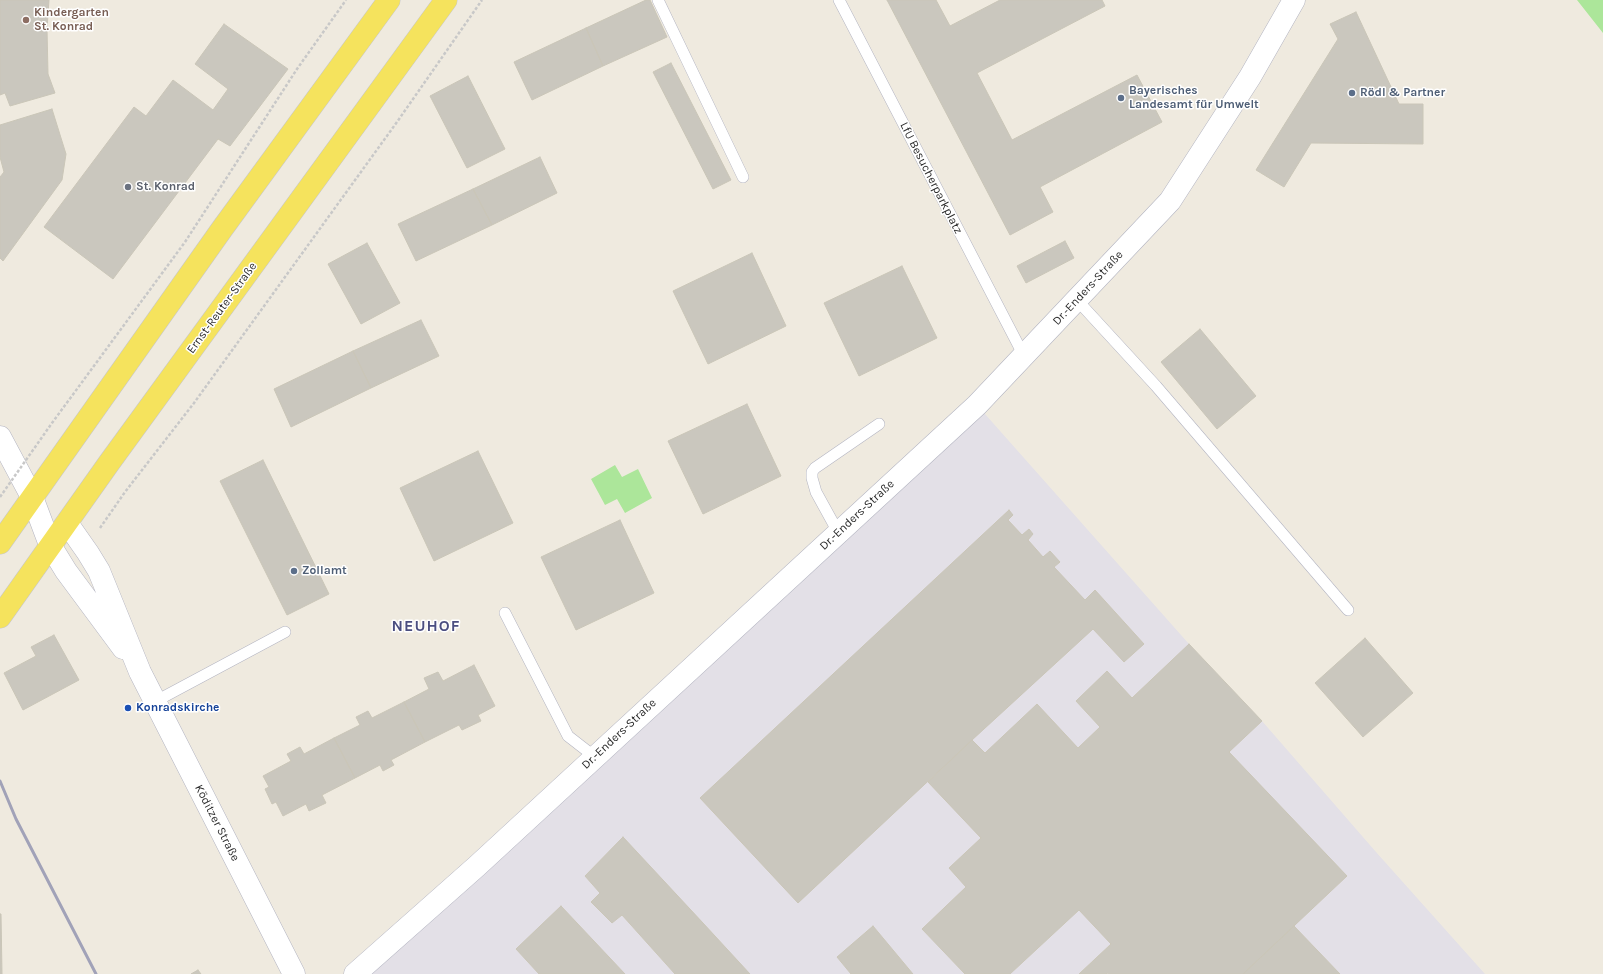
<!DOCTYPE html>
<meta charset="utf-8">
<style>
body{margin:0}
canvas{display:block;background:#efeadf}
</style>
<canvas width="1603" height="974"></canvas>
<script>
const c = document.querySelector('canvas').getContext('2d');
c.lineJoin = 'round';
function fillPath(path, color) { c.fillStyle = color; c.fill(path, 'evenodd'); }
const toPath = rows => new Path2D(rows.map(r => 'M' + r).join(''));
function strokePath(path, color, width, dash) { c.strokeStyle = color; c.lineWidth = width; c.lineCap = dash ? 'butt' : 'round'; c.setLineDash(dash || []); c.stroke(path); }
function label(font, color, halo, rows, align = 'center') {
  c.font = font + ' Karla,sans-serif'; c.lineWidth = 3; c.setLineDash([]); c.textBaseline = 'middle'; c.strokeStyle = halo; c.fillStyle = color; for (const [text, x, y, turn = 0] of rows) {
    c.save(); c.translate(x, y); c.rotate((+turn || 0) * Math.PI / 180); c.textAlign = isNaN(turn) ? turn : align; if (halo) c.strokeText(text, 0, 0); c.fillText(text, 0, 0); c.restore();
  }
}
fillPath(toPath([
 [977,405,1189,644,1262,721,1376,852,1485,974,355,974]
]), '#e3e0e7');
fillPath(toPath([
 [1577,0,1603,0,1603,33],
 [615,465,622,477,638,469,652,498,625,513,617,499,605,505,591,479]
]), '#ace69a');
const building = toPath([
 [0,0,49,0,47,29,48,74,55,93,10,106,5,93,0,95,0,0],
 [646,0,650,0,667,37,603,66,586,28,646,0],
 [887,0,936,0,950,26,1000,0,1102,0,1105,6,977,73,1012,140,1137,75,1162,122,1040,187,1053,212,1010,235,887,0],
 [1356,12,1399,104,1423,104,1423,144,1311,143,1284,187,1256,170,1338,39,1330,24,1356,12],
 [224,24,288,69,230,146,218,139,113,279,44,227,134,107,146,116,173,80,213,110,228,89,195,64,224,24],
 [586,28,603,66,532,100,514,62,586,28],
 [671,63,731,180,713,189,653,72,671,63],
 [468,76,505,149,467,168,430,96,468,76],
 [52,109,66,154,62,180,3,261,0,258,0,177,4,172,0,157,0,125,52,109],
 [540,157,557,193,492,225,473,189,540,157],
 [473,189,492,225,416,261,398,224,473,189],
 [1065,241,1074,258,1026,283,1017,266,1065,241],
 [367,243,400,303,361,324,328,264,367,243],
 [752,253,786,326,708,364,673,291,752,253],
 [902,266,937,338,859,376,824,303,902,266],
 [421,320,439,356,371,388,353,351,421,320],
 [1200,329,1256,396,1217,429,1161,362,1200,329],
 [353,351,371,388,291,427,274,389,353,351],
 [747,404,781,476,703,514,668,441,747,404],
 [478,451,513,523,434,561,400,488,478,451],
 [263,460,329,594,287,615,220,481,263,460],
 [1009,510,1013,515,1008,520,1022,535,1029,529,1033,534,1028,540,1043,557,1050,551,1060,562,1054,567,1085,600,1095,590,1144,644,1124,662,1093,629,972,740,798,903,700,798,1009,510],
 [620,520,654,593,576,630,541,557,620,520],
 [54,635,79,680,23,710,4,673,36,656,31,647,54,635],
 [1365,638,1413,693,1363,737,1315,683,1365,638],
 [1189,644,1262,721,1229,752,1347,876,1243,974,1109,974,1107,973,1106,974,1079,974,1111,944,1079,910,1010,974,965,974,922,929,966,887,949,868,981,838,928,782,972,740,985,753,1037,704,1078,748,1100,727,1076,701,1107,671,1132,698,1189,644],
 [474,665,495,706,478,715,481,721,462,730,459,725,425,742,404,702,429,689,424,678,438,672,443,681,474,665],
 [404,702,425,742,391,760,394,765,383,771,380,765,355,778,334,738,360,725,356,717,368,711,372,718,404,702],
 [334,738,355,778,322,795,326,803,309,811,306,804,283,816,276,802,272,804,265,789,269,787,263,776,291,761,287,754,300,747,304,754,334,738],
 [623,837,703,923,750,974,675,974,622,915,612,923,591,902,600,893,585,876,623,837],
 [561,906,625,974,539,974,516,949,561,906],
 [0,914,1,914,2,974,0,974,0,914],
 [873,926,913,974,851,974,837,957,873,926],
 [1294,926,1340,974,1243,974,1294,926],
 [198,970,201,974,191,974,198,970]
]);
fillPath(building, '#cac7be');
strokePath(building, '#cac6b8', 1);
const service = toPath([
 [658,0,743,177],
 [839,0,1024,356],
 [1077,300,1156,386,1348,610],
 [838,532,816,492,812,478,812,472,815,468,879,424],
 [505,613,568,736,595,757],
 [156,701,285,632]
]);
const minor = toPath([
 [67,523,88,553,99,571,140,672,294,974],
 [50,545,66,571,123,648],
 [355,974,477,866,977,405,1170,201,1250,77,1294,0]
]);
const tertiary = toPath([
 [0,437,32,497,50,545]
]);
const primary = toPath([
 [0,543,222,229,389,0],
 [0,617,109,463,446,0]
]);
strokePath(service, '#b3b4c1', 12);
strokePath(minor, '#b3b4c1', 23);
strokePath(tertiary, '#b3b4c1', 23);
strokePath(primary, '#c8c8c8', 23);
strokePath(toPath([
 [100,528,125,492,194,403,397,122,482,0]
]), '#c8c8c8', 2.5, [3, 2]);
strokePath(service, '#fff', 11);
strokePath(minor, '#fff', 22);
strokePath(tertiary, '#fff', 22);
strokePath(primary, '#f5e35d', 22);
strokePath(toPath([
 [0,781,16,819,96,974]
]), '#a1a2b8', 3);
strokePath(toPath([
 [0,497,52,423,185,242,297,69,346,0]
]), '#c8c8c8', 2.5, [3, 2]);
for (const [x, y, r, color] of [
 [26,20,4,"#8d6e63"],
 [1352,93,4,"#5c6f8a"],
 [1121,98,4,"#5c6f8a"],
 [128,187,4,"#6b7280"],
 [294,571,4,"#5c6f8a"],
 [128,708,4,"#1a4fb4"]
]) { const dot = new Path2D(); dot.arc(x, y, r, 0, 2 * Math.PI); c.fillStyle = color; c.fill(dot); strokePath(dot, '#fff', 1.5); }
label('bold 12px', '#785e54', '#fff', [
 ["Kindergarten",34,13],
 ["St. Konrad",34,27]
], 'left');
label('bold 12px', '#4e5e75', '#fff', [
 ["Bayerisches",1129,91],
 ["Landesamt für Umwelt",1129,105],
 ["Rödl & Partner",1360,93],
 ["Zollamt",302,571]
], 'left');
label('12px', '#2d2d2d', '#fff', [
 ["LfU Besucherparkplatz",931,178,63],
 ["Dr.-Enders-Straße",1088,288,-47],
 ["Ernst-Reuter-Straße",222,308,-54],
 ["Dr.-Enders-Straße",857,515,-43],
 ["Dr.-Enders-Straße",619,734,-43],
 ["Köditzer Straße",217,823,63]
]);
label('bold 12px', '#5b616d', '#fff', [
 ["St. Konrad",136,187]
], 'left');
label('bold 12px', '#164399', '#fff', [
 ["Konradskirche",136,708]
], 'left');
c.letterSpacing = '1px';
label('bold 16px', '#4b4e80', '#fff', [
 ["NEUHOF",426,626]
]);
c.letterSpacing = '0px';
</script>
